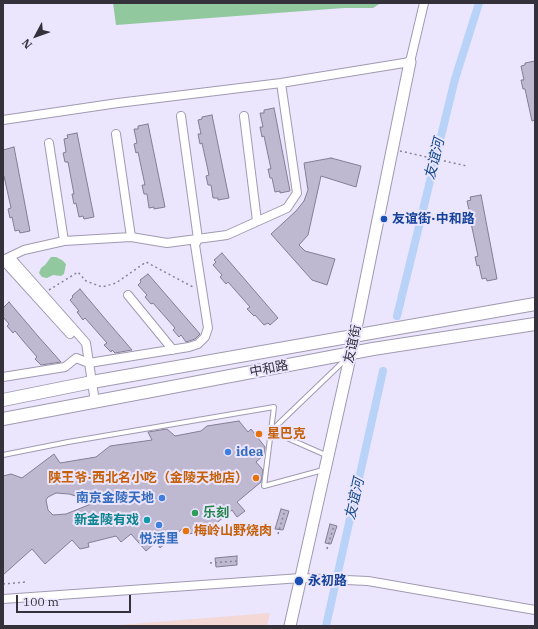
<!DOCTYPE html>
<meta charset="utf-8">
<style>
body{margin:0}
#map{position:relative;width:538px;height:629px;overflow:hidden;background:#ebe5fe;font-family:"IBM Plex Serif",serif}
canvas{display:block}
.frame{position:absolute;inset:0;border:4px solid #34313b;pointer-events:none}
.north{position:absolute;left:16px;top:16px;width:40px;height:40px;-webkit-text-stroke:3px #ebe5fe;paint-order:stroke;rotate:229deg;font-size:11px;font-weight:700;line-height:16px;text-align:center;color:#34313b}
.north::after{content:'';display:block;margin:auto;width:14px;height:18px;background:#34313b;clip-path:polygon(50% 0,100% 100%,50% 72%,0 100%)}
.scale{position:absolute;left:16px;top:595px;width:115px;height:18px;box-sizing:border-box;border:2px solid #34313b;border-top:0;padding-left:5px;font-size:12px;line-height:14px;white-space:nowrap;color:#34313b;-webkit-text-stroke:3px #ebe5fe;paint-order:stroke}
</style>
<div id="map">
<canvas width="538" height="629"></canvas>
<div class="frame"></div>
<div class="north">N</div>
<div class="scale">100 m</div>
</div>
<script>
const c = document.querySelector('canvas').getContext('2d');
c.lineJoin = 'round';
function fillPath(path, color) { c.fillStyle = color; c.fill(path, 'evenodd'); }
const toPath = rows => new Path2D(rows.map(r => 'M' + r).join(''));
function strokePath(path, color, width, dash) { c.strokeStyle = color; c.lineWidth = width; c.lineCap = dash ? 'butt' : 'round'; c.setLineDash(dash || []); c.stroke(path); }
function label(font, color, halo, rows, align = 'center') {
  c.font = font + ' "IBM Plex Serif","Noto Sans SC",serif'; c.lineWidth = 4; c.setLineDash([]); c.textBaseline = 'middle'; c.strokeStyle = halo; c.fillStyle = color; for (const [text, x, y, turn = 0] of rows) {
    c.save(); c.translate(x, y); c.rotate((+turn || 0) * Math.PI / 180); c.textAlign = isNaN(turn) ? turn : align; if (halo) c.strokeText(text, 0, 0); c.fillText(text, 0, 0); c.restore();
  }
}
fillPath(toPath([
 [270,613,267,626,106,626]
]), '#f3d8d5');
fillPath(toPath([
 [113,3,381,3,373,8,344,8,116,25],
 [51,257,56,257,62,260,66,264,64,274,61,276,53,275,47,278,42,277,39,273,41,268,45,265]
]), '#91c89d');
strokePath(toPath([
 [397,316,455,79,479,3],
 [326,626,383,371]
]), '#b9d3f8', 8);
const building = toPath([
 [535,61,535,120,532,121,525,89,523,89,521,80,524,80,521,66,525,65,525,63,535,61],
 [274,108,290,191,280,193,280,191,275,192,272,178,270,178,268,169,271,169,264,136,262,137,260,127,263,127,260,113,264,113,264,110,274,108],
 [212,115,229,198,218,200,218,198,213,198,211,185,208,185,206,176,209,175,202,143,200,144,198,134,201,134,198,120,202,119,202,117,212,115],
 [148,124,165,207,154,209,154,207,149,208,147,194,144,194,142,185,145,185,138,152,136,153,134,144,137,143,134,129,138,129,138,126,148,124],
 [77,133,94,217,84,219,83,216,79,217,76,203,74,204,72,194,74,194,68,162,65,162,63,153,66,152,64,139,68,138,67,135,77,133],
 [14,147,30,231,20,233,19,230,15,231,12,217,10,218,8,209,11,208,4,176,3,176,3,150,14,147],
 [331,158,361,166,356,187,321,176,308,235,299,245,305,251,335,259,327,285,312,280,271,234,296,211,304,201,308,190,304,163,331,158],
 [481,195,497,279,487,281,486,278,482,279,479,265,477,266,475,257,478,256,471,223,469,224,467,215,470,214,467,201,471,200,470,197,481,195],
 [222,253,278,318,270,325,268,323,264,325,255,315,254,316,247,309,250,307,228,282,226,284,220,277,222,275,213,265,216,262,214,260,222,253],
 [148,274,200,334,195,339,186,342,181,335,179,337,173,330,175,328,153,303,151,304,145,297,147,295,138,285,141,282,140,280,148,274],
 [80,289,107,321,132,350,115,353,112,350,111,352,104,345,107,343,85,318,83,320,77,312,79,311,70,300,73,297,72,296,80,289],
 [9,302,37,335,61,362,41,365,35,359,37,357,24,342,15,331,13,333,7,326,9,324,3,317,3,308,9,302],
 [239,421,248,432,251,429,265,447,264,455,256,462,263,470,261,482,237,502,245,511,237,517,232,510,206,532,186,534,182,529,160,548,156,542,146,551,131,534,121,542,116,536,88,543,89,547,80,549,72,540,45,564,32,549,3,575,3,476,11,474,22,478,54,454,60,463,96,457,110,446,152,440,148,432,167,429,175,436,201,431,207,426,239,421],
 [56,493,69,494,96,502,66,514,53,515,48,510,46,500,48,497,56,493],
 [281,509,289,511,283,530,275,529,281,509],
 [330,524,337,526,331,544,325,543,330,524],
 [237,556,237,565,216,567,215,558,237,556]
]);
fillPath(building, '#beb8d1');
strokePath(building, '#837e94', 1);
const service = toPath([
 [3,455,68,442,274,407,264,486,323,470],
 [328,456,271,431,347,358]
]);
const minor = toPath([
 [244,116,257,221],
 [3,120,118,103,281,83,410,62,424,3],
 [116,134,131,237],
 [49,143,64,241],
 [10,257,86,343,95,402],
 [3,260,24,250,64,241,131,237,167,243,227,235,287,208,297,193,281,83],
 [3,260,70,334],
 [128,295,173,350],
 [3,377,65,367,76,358,89,363,189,347,198,344,205,337,208,328,195,245,198,239,181,116],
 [3,599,301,578,368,581,535,610]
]);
const tertiary = toPath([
 [290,626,351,353,410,62]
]);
const secondary = toPath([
 [3,400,92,382,535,304],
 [3,419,373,349,535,324]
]);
strokePath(service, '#a09ab1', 6);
strokePath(minor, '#a09ab1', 10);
strokePath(tertiary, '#a09ab1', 13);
strokePath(secondary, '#a09ab1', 14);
strokePath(toPath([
 [400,151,467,166],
 [49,290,78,272,86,281,102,287,116,283,146,262,193,287],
 [278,534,285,510],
 [327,549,334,525],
 [210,563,237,561],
 [3,584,26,582]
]), '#898495', 1.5, [2, 3]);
strokePath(service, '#fff', 4);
strokePath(minor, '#fff', 8);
strokePath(tertiary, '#fff', 11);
strokePath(secondary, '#fff', 12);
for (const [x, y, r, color] of [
 [384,219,4,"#1a4fb4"],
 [259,434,4,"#e8710a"],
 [228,452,4,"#3f7fe0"],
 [256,478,4,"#e8710a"],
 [162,498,4,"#3f7fe0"],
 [195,513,4,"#2e9e5b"],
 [147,520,4,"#0f9aa8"],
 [159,525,4,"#3f7fe0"],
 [186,531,4,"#e8710a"],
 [299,581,5,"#1a4fb4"]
]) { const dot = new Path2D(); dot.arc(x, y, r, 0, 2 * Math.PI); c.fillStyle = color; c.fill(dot); strokePath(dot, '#ebe5fe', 1.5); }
label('bold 13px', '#164399', '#ebe5fe', [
 ["友谊街·中和路",392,219],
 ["永初路",308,581]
], 'left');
label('13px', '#34313b', '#ebe5fe', [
 ["友谊街",353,344,-78],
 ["中和路",269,369,-11]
]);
label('bold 13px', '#c56008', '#ebe5fe', [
 ["星巴克",267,434],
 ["陕王爷·西北名小吃（金陵天地店）",248,478,"right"],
 ["梅岭山野烧肉",194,531]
], 'left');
label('bold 13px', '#366cbe', '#ebe5fe', [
 ["idea",236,452],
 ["南京金陵天地",154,498,"right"],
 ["悦活里",159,539,"center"]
], 'left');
label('bold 13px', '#27864d', '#ebe5fe', [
 ["乐刻",203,513]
], 'left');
label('bold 13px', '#0d838f', '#ebe5fe', [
 ["新金陵有戏",139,520]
], 'right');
label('italic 14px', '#11498e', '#ebe5fe', [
 ["友谊河",435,159,-76],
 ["友谊河",355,499,-77]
]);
</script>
